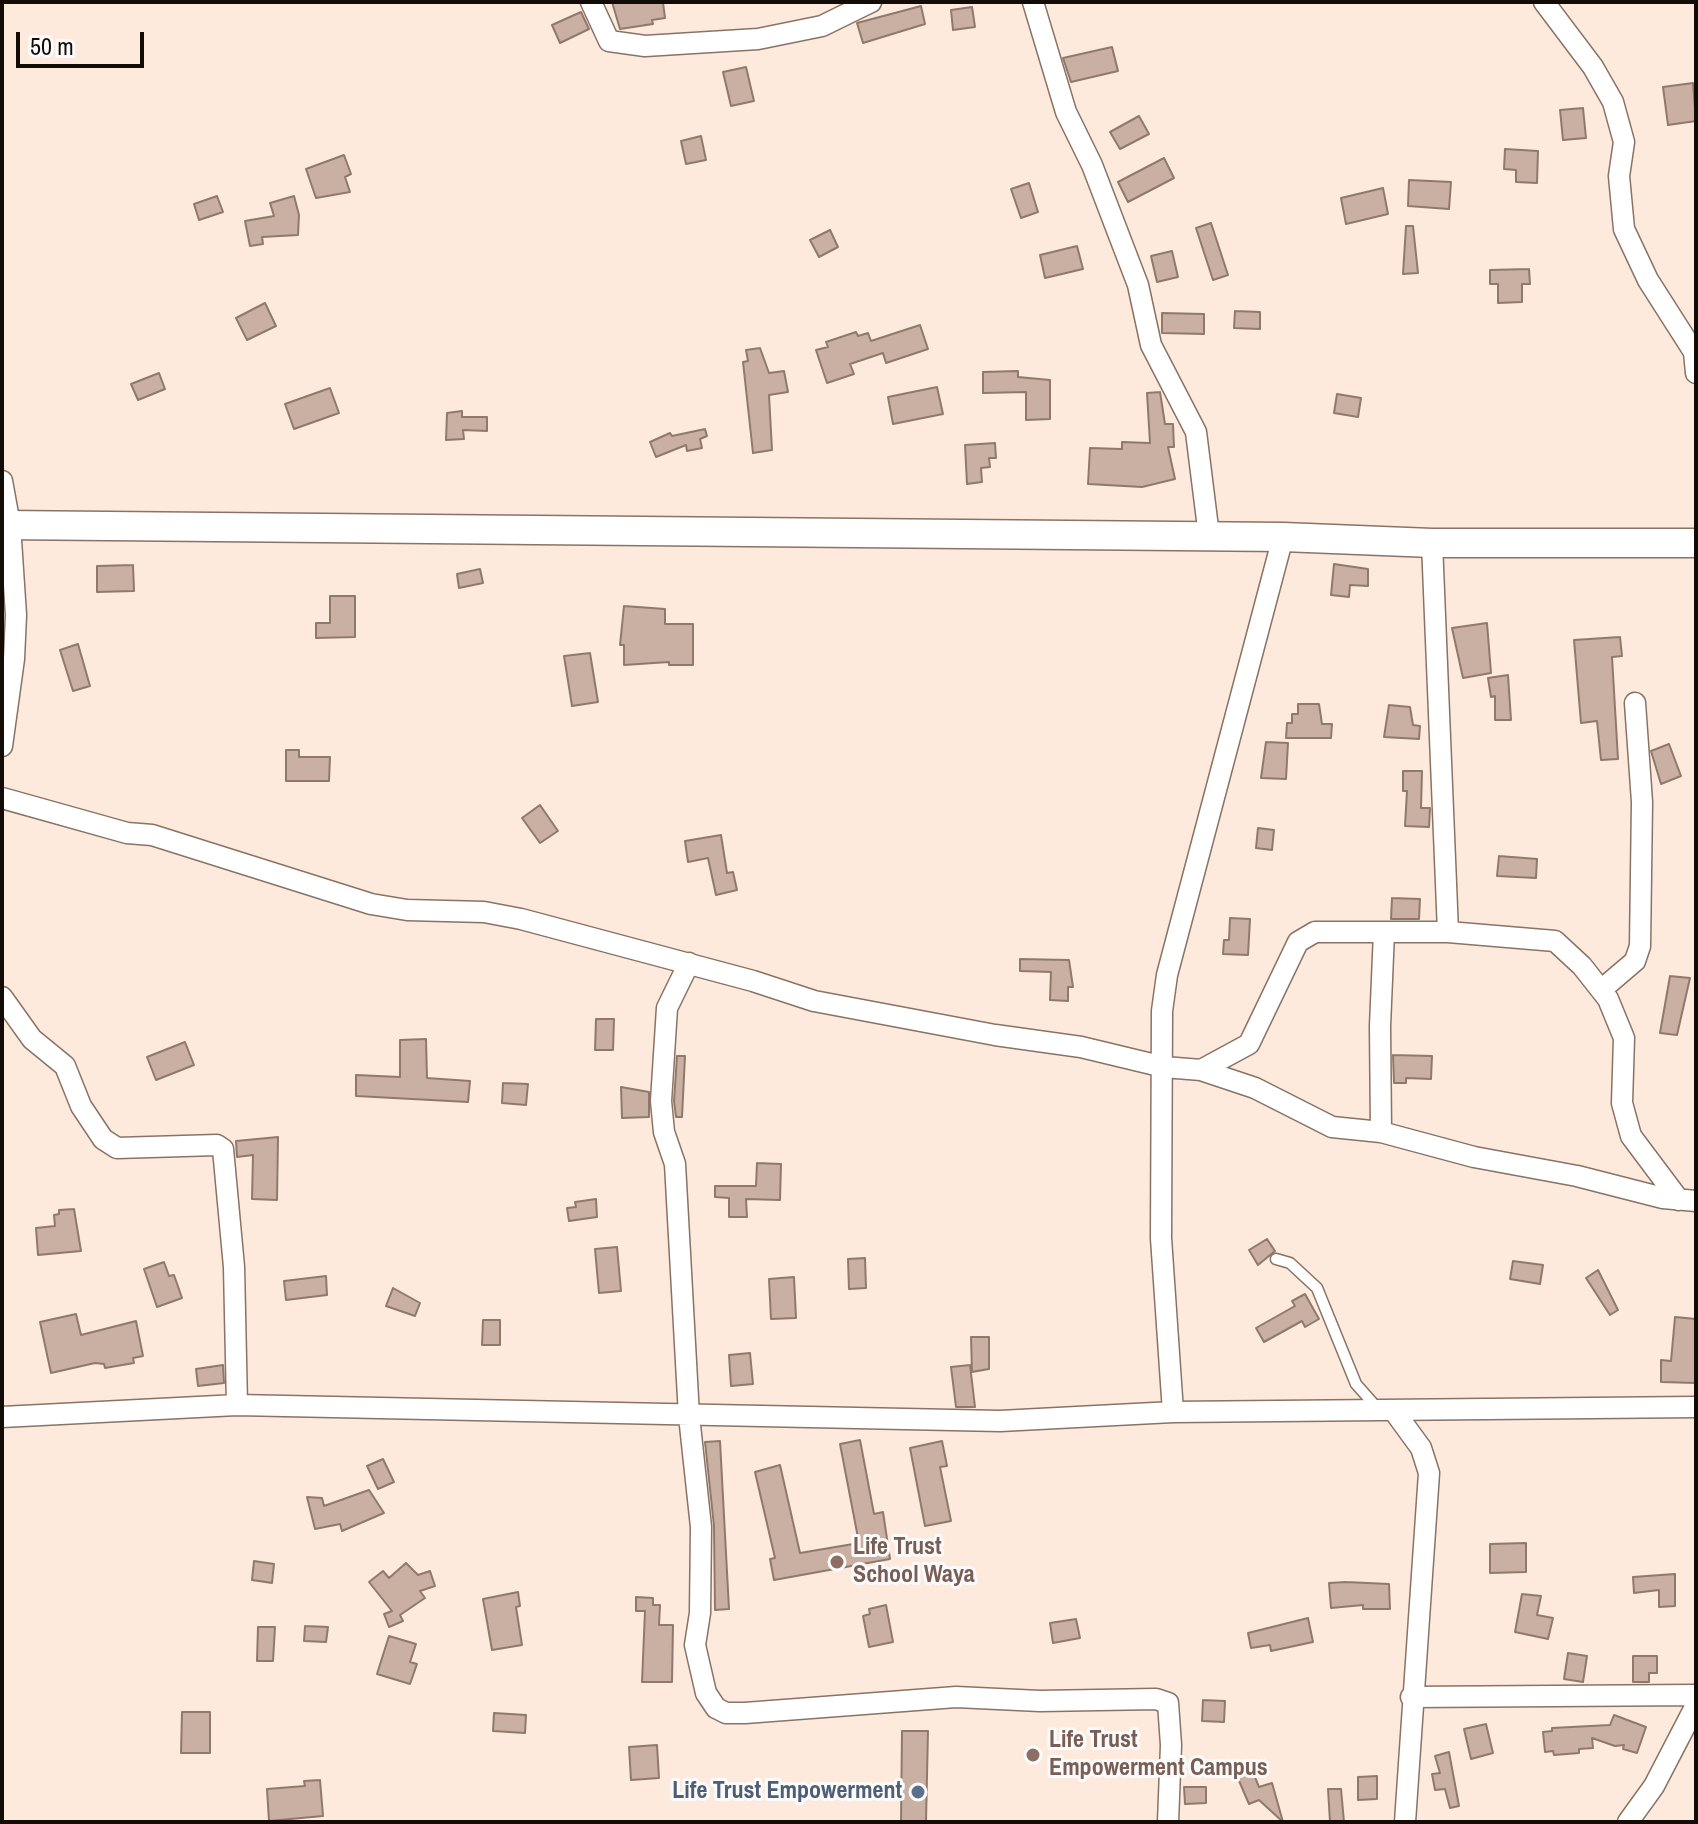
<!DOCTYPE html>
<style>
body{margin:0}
#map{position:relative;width:1698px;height:1824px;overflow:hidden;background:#fdeadd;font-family:"Archivo Narrow",sans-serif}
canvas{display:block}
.frame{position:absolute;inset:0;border:4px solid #130b06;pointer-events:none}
.scale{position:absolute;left:16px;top:32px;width:128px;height:36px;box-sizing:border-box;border:4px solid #130b06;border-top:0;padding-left:10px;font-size:24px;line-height:28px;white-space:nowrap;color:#130b06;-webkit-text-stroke:6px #fbfbfb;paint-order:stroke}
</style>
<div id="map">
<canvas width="1698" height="1824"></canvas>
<div class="frame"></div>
<div class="scale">50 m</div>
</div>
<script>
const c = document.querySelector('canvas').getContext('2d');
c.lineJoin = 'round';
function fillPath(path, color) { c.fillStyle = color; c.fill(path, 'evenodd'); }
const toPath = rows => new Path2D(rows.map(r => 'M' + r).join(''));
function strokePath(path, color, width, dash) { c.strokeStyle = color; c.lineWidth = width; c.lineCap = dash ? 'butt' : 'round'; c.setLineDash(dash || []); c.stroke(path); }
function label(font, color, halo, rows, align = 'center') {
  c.font = font + ' "Archivo Narrow",sans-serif'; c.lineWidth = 6; c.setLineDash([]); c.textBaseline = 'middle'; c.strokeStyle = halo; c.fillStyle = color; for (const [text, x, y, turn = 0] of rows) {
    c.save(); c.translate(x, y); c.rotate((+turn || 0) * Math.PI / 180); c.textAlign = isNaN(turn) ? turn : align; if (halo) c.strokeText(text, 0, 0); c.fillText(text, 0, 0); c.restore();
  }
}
const building = toPath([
 [612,2,663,2,665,18,652,20,653,24,620,29,612,2],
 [921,6,925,24,863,43,857,23,921,6],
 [972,7,975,27,953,30,951,10,972,7],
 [581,12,589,29,560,43,552,25,581,12],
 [1112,47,1118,71,1071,82,1063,58,1112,47],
 [746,67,754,101,731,106,723,72,746,67],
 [1693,83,1696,121,1668,125,1663,87,1693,83],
 [1583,108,1586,138,1563,140,1560,110,1583,108],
 [1139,116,1149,134,1120,149,1110,132,1139,116],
 [701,136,706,160,686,164,681,141,701,136],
 [1505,149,1538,151,1537,183,1516,182,1516,170,1504,169,1505,149],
 [344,155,351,174,345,177,350,192,316,198,306,169,344,155],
 [1164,158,1174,178,1128,202,1118,182,1164,158],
 [1409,180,1451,182,1449,209,1408,206,1409,180],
 [1029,183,1038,212,1021,218,1011,189,1029,183],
 [1383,188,1388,214,1346,224,1341,198,1383,188],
 [217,196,223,212,199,220,194,204,217,196],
 [294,196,299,215,298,235,262,237,263,244,250,246,245,221,274,216,270,203,294,196],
 [1211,223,1228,275,1213,280,1196,228,1211,223],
 [1406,226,1413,226,1418,273,1403,274,1406,226],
 [830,230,838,247,819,257,810,240,830,230],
 [1077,246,1083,269,1045,278,1040,255,1077,246],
 [1172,251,1178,277,1157,282,1151,256,1172,251],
 [1529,269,1530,284,1522,284,1522,302,1498,303,1498,284,1490,284,1490,270,1529,269],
 [265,303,276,326,247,340,236,318,265,303],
 [1235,311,1260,312,1260,329,1234,328,1235,311],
 [1162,313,1204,314,1204,334,1162,333,1162,313],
 [920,325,928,349,886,363,883,353,850,364,854,374,827,383,816,350,828,347,826,342,856,332,858,336,868,333,871,341,920,325],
 [760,348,769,373,784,371,788,392,769,395,772,450,753,453,743,362,748,361,746,350,760,348],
 [1018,371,1018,377,1050,380,1050,419,1026,420,1026,392,983,393,983,372,1018,371],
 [159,373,165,389,138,400,131,384,159,373],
 [937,387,943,414,893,424,888,397,937,387],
 [330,388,339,413,294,429,285,404,330,388],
 [1160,392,1165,424,1173,424,1174,447,1168,447,1175,479,1142,487,1088,484,1090,448,1122,449,1122,442,1150,443,1147,393,1160,392],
 [1337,394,1361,398,1358,417,1334,413,1337,394],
 [462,411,462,417,487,417,487,431,463,430,464,439,446,440,447,413,462,411],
 [705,429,707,436,700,439,702,448,687,451,686,445,656,457,650,442,670,433,672,436,705,429],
 [995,443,996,458,989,458,990,467,981,468,982,482,967,484,965,445,995,443],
 [1334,564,1368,569,1368,586,1350,585,1349,597,1331,595,1334,564],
 [133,565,134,591,97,592,97,566,133,565],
 [480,569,483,583,459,588,457,574,480,569],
 [330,596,355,596,355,637,316,638,316,623,330,623,330,596],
 [624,606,665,609,665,624,693,624,693,665,669,665,669,662,624,665,624,645,620,645,624,606],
 [1487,623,1491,673,1463,678,1452,628,1487,623],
 [1620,637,1622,656,1612,657,1618,759,1601,760,1597,721,1581,723,1574,640,1620,637],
 [78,644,90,686,73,691,60,650,78,644],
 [590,653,598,702,572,706,564,656,590,653],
 [1508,675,1511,720,1495,720,1495,696,1491,697,1488,678,1508,675],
 [1298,704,1319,704,1322,724,1332,724,1331,738,1286,738,1287,723,1292,723,1292,714,1298,714,1298,704],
 [1389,705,1410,707,1413,725,1420,726,1419,739,1384,737,1389,705],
 [1266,742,1288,743,1286,779,1261,778,1266,742],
 [1669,744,1681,776,1661,784,1651,751,1669,744],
 [286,750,299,750,299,757,330,757,329,781,286,781,286,750],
 [1403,771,1422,771,1421,808,1430,808,1429,827,1405,826,1407,791,1403,791,1403,771],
 [540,805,558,831,540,843,522,818,540,805],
 [1258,828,1274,830,1272,850,1256,848,1258,828],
 [721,835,727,873,733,872,737,890,716,895,708,858,688,862,685,841,721,835],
 [1499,856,1537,859,1536,878,1497,876,1499,856],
 [1392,898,1420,899,1419,919,1391,919,1392,898],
 [1230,918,1250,919,1248,955,1223,954,1224,940,1229,940,1230,918],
 [1020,959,1069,960,1073,987,1068,987,1068,1001,1050,1000,1051,972,1020,971,1020,959],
 [1670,976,1690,978,1677,1035,1660,1033,1670,976],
 [596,1019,614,1019,613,1050,595,1050,596,1019],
 [426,1039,427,1078,470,1081,468,1102,356,1096,356,1075,400,1077,400,1040,426,1039],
 [185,1042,194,1065,156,1080,147,1057,185,1042],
 [1393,1055,1432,1056,1431,1079,1406,1078,1406,1083,1394,1083,1393,1055],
 [677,1056,685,1056,682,1117,676,1117,674,1101,677,1056],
 [503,1083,528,1084,526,1105,502,1103,503,1083],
 [621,1087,649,1092,649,1117,622,1118,621,1087],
 [278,1137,277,1200,252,1199,253,1155,237,1157,236,1141,278,1137],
 [757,1163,781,1164,780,1200,746,1199,747,1217,729,1217,729,1198,715,1197,715,1186,756,1186,757,1163],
 [596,1199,597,1217,569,1221,567,1208,576,1207,575,1202,596,1199],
 [74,1209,81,1251,38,1255,36,1228,55,1226,54,1215,59,1214,59,1210,74,1209],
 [1267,1239,1275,1251,1258,1265,1249,1250,1267,1239],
 [617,1247,621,1291,599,1293,595,1249,617,1247],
 [865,1258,866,1288,849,1289,848,1259,865,1258],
 [1513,1261,1543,1265,1540,1284,1510,1279,1513,1261],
 [164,1262,169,1276,174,1275,182,1298,157,1307,144,1269,164,1262],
 [1598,1270,1618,1310,1610,1315,1586,1278,1598,1270],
 [326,1276,327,1295,286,1300,284,1281,326,1276],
 [794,1277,796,1318,771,1319,769,1279,794,1277],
 [393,1288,420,1303,415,1316,386,1306,393,1288],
 [1305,1294,1319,1319,1305,1327,1302,1321,1264,1342,1256,1328,1295,1306,1292,1301,1305,1294],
 [76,1314,81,1335,136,1321,143,1356,133,1358,134,1363,105,1368,104,1364,95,1363,51,1373,40,1322,76,1314],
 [1675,1317,1696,1319,1696,1383,1661,1382,1661,1360,1671,1361,1675,1317],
 [483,1320,500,1320,500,1345,482,1345,483,1320],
 [971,1337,989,1337,989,1369,972,1372,971,1337],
 [750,1353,753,1384,731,1386,729,1355,750,1353],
 [223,1365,224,1383,198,1386,196,1369,223,1365],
 [970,1365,975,1407,956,1407,951,1367,970,1365],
 [860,1440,874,1514,883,1512,890,1559,774,1580,770,1559,775,1558,755,1472,780,1465,800,1553,859,1543,840,1444,860,1440],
 [720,1441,729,1609,715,1610,714,1526,705,1442,720,1441],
 [942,1441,947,1466,940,1467,951,1521,925,1526,910,1448,942,1441],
 [383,1459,394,1482,378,1489,367,1466,383,1459],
 [369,1490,384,1513,342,1531,340,1524,315,1529,307,1497,322,1498,324,1506,369,1490],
 [1526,1543,1526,1572,1490,1573,1490,1544,1526,1543],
 [254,1561,274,1564,272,1583,252,1580,254,1561],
 [406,1563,418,1575,430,1571,435,1586,420,1591,425,1598,400,1615,403,1621,389,1627,384,1614,392,1611,369,1582,383,1571,389,1578,406,1563],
 [1675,1574,1675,1606,1659,1607,1659,1590,1634,1593,1633,1577,1675,1574],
 [1346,1582,1389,1584,1390,1609,1363,1609,1363,1605,1331,1608,1329,1583,1346,1582],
 [518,1592,520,1606,516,1607,522,1645,492,1650,483,1599,518,1592],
 [1522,1594,1541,1596,1537,1615,1553,1618,1548,1639,1515,1632,1522,1594],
 [636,1597,653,1598,653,1605,660,1605,659,1625,673,1625,672,1682,642,1682,645,1611,636,1611,636,1597],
 [886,1605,893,1642,869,1647,863,1616,870,1614,869,1609,886,1605],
 [1308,1618,1313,1642,1271,1651,1270,1645,1251,1648,1248,1633,1308,1618],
 [1076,1619,1080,1638,1053,1643,1050,1623,1076,1619],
 [305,1626,328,1627,326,1642,304,1641,305,1626],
 [258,1627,275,1627,273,1661,257,1661,258,1627],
 [389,1636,416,1644,410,1662,417,1664,410,1684,377,1674,389,1636],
 [1568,1653,1587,1656,1583,1682,1564,1679,1568,1653],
 [1633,1656,1657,1656,1657,1673,1649,1673,1649,1682,1633,1682,1633,1656],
 [1203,1700,1225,1701,1224,1722,1202,1721,1203,1700],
 [182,1712,210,1712,210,1753,181,1753,182,1712],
 [494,1713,526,1715,525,1733,493,1731,494,1713],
 [1614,1715,1646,1727,1637,1753,1623,1749,1624,1745,1615,1746,1592,1738,1593,1748,1579,1749,1579,1753,1554,1755,1553,1751,1545,1752,1543,1732,1552,1731,1552,1728,1610,1725,1614,1715],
 [1486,1724,1493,1753,1471,1759,1464,1729,1486,1724],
 [902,1731,928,1731,926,1822,901,1822,902,1731],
 [657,1745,659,1778,631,1780,629,1747,657,1745],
 [1449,1752,1459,1806,1450,1808,1445,1789,1435,1790,1432,1774,1440,1773,1435,1756,1449,1752],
 [1248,1760,1259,1787,1272,1783,1283,1822,1259,1800,1249,1804,1233,1767,1248,1760],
 [1377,1776,1377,1799,1358,1800,1358,1777,1377,1776],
 [320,1780,323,1816,269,1821,267,1789,305,1786,304,1781,320,1780],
 [1184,1787,1206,1787,1206,1803,1185,1804,1184,1787],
 [1328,1789,1341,1789,1344,1822,1330,1822,1328,1789]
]);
fillPath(building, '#c9b0a3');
strokePath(building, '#90796c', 2);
const lane = toPath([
 [1276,1259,1290,1263,1317,1288,1356,1384,1379,1410]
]);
const street = toPath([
 [591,2,609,41,645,46,758,39,822,26,871,2],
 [1033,2,1066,112,1092,165,1138,285,1151,345,1196,432,1209,536],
 [1544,2,1593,67,1613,102,1624,142,1619,176,1624,229,1648,280,1694,352,1696,373],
 [2,481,10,525,16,615,14,659,2,746],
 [1283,537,1167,975,1162,1011,1161,1238,1173,1412,1696,1407],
 [1432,543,1448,932],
 [2,798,127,833,152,835,371,904,407,910,484,912,521,919,753,981,814,1001,995,1035,1081,1047,1164,1067,1201,1070,1255,1088,1332,1127,1381,1132,1474,1157,1577,1176,1663,1198,1696,1201],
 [689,963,667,1008,661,1101,664,1132,675,1164,689,1416,701,1527,700,1613,695,1645,706,1693,716,1708,726,1713,745,1713,956,1697,1040,1701,1156,1699,1168,1703,1171,1745,1168,1822],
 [1601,990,1635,961,1640,946,1642,802,1635,703],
 [2,997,32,1039,65,1066,81,1106,103,1139,117,1148,217,1145,223,1149,234,1267,237,1405],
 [1201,1070,1249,1044,1298,942,1315,932,1448,932,1555,941,1582,966,1608,999,1624,1038,1622,1103,1631,1136,1679,1200],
 [1381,1132,1380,1026,1384,932],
 [1394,1411,1421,1448,1429,1473,1405,1822],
 [2,1417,237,1405,1000,1421,1173,1412],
 [1411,1697,1696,1695],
 [1628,1822,1654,1786,1696,1705]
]);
const secondary = toPath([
 [2,525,1283,537,1432,543,1696,543]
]);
strokePath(lane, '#887364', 13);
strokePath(street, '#887364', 23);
strokePath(secondary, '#887364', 31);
strokePath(lane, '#fff', 10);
strokePath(street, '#fff', 20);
strokePath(secondary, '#fff', 28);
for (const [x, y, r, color] of [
 [837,1562,8,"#8d6e63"],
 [1033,1755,8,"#8d6e63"],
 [918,1792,8,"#5c6f8a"]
]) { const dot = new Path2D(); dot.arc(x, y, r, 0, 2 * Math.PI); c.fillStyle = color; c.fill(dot); strokePath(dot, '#fbfbfb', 3); }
label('bold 24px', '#785e54', '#fbfbfb', [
 ["Life Trust",853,1548],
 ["School Waya",853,1576],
 ["Life Trust",1049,1741],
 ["Empowerment Campus",1049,1769]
], 'left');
label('bold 24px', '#4e5e75', '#fbfbfb', [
 ["Life Trust Empowerment",902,1792]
], 'right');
</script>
